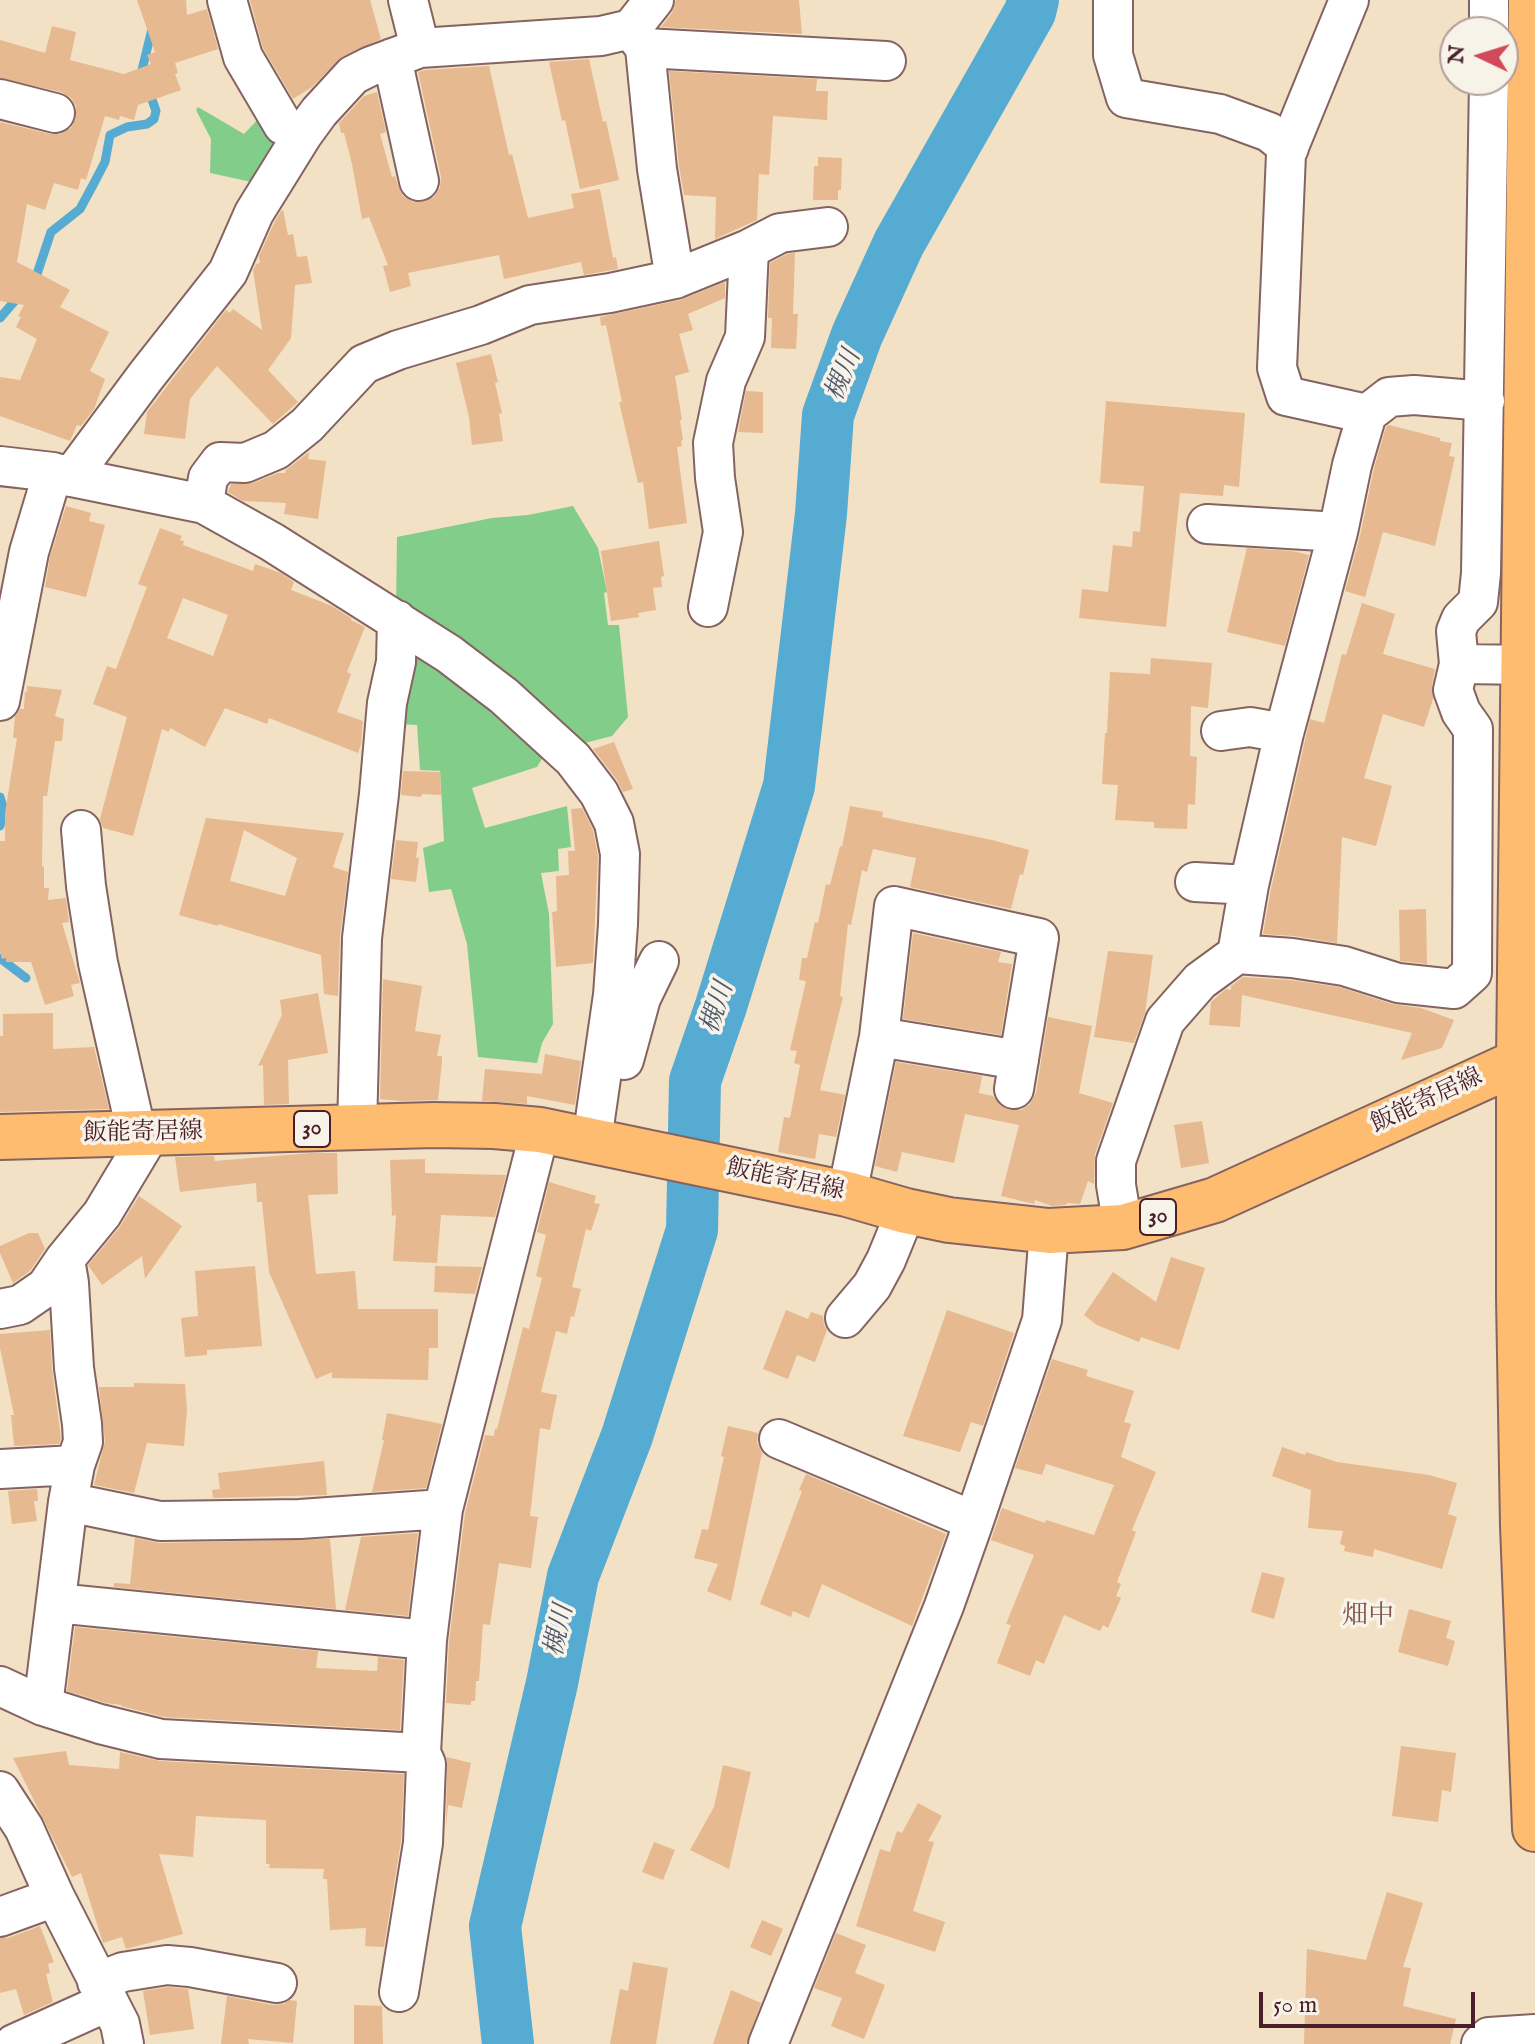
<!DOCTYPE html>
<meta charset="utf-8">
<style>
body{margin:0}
#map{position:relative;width:1535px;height:2044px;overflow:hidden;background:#f2e1c4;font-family:"IM FELL English",serif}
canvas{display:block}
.north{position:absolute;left:1439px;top:16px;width:80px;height:80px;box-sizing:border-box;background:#f7f3e8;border:2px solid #b29e9c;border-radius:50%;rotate:274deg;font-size:22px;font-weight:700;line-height:32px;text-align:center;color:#4a1f2b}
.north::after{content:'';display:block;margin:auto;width:28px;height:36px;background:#d1495b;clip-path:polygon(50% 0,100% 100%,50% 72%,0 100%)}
.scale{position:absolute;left:1259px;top:1992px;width:216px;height:36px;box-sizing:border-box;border:4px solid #4a1f2b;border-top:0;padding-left:10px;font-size:24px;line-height:28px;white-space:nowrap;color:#4a1f2b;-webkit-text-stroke:6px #f7f3e8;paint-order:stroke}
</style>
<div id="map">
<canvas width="1535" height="2044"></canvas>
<div class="north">N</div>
<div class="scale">50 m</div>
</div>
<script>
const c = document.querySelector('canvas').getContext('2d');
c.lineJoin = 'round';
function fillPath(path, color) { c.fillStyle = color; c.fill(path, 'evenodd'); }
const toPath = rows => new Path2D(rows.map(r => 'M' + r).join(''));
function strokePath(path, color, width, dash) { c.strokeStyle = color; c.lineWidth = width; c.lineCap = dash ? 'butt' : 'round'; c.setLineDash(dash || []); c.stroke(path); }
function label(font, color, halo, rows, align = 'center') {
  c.font = font + ' "IM FELL English","Noto Serif JP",serif'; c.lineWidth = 7; c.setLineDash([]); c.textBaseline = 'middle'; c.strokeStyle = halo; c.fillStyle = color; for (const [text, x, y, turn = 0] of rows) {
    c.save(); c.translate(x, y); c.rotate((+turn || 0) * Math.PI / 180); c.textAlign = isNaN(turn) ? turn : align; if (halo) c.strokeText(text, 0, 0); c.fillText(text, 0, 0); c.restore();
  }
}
fillPath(toPath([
 [198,107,244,134,262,115,287,140,261,184,210,173,211,139,196,110],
 [573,506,598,548,607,592,604,593,608,625,619,625,628,717,612,736,577,745,396,610,397,537,492,518,528,515],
 [412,648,549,747,537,767,472,788,485,828,567,806,571,847,558,849,559,871,541,873,549,914,553,1024,542,1043,537,1063,478,1057,467,944,451,889,429,892,423,848,444,841,440,771,420,770,417,725,397,724]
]), '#83cd8a');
strokePath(toPath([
 [144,77,142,70,152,29],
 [31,282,37,274,51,232,80,209,93,185,105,162,110,135,127,127,147,124,154,119,156,111,149,91],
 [0,318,19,296],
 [0,797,4,810,0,826],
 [0,958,26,978]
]), '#55abd1', 9);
strokePath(toPath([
 [508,2044,495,1926,552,1683,573,1576,627,1436,692,1230,695,1081,721,1006,789,786,821,514,828,415,857,335,899,243,1030,12,1033,0]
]), '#55abd1', 52);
fillPath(toPath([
 [137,0,186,0,187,15,207,9,218,49,175,63,178,73,175,74,181,90,138,105,134,120,120,116,119,120,105,116,86,180,81,178,78,190,54,183,45,210,27,204,17,262,70,290,60,307,109,332,90,371,105,379,94,409,81,426,77,425,70,441,0,416,0,377,20,380,37,339,16,327,21,317,18,316,24,305,0,301,0,122,50,134,60,134,71,128,76,118,76,106,71,98,61,92,0,78,0,40,45,53,52,26,76,32,70,60,124,74,151,64,147,55,155,52],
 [250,0,370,0,381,39,343,56,312,87,293,99,263,48],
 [676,0,799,0,802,34,661,27,672,13],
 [589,59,603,122,606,121,619,180,580,189,565,120,562,121,549,62],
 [489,66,509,155,512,154,528,218,574,208,571,194,600,189,613,258,616,257,618,269,584,275,581,262,504,279,499,255,408,273,411,286,390,292,383,266,388,265,369,217,362,219,352,164,344,133,341,133,339,123,364,96,377,92,386,132,380,134,392,177,395,176,398,186,403,196,413,202,424,202,434,197,440,188,441,177,418,72,425,70],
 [669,71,817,79,816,91,828,91,827,120,773,116,769,175,759,174,757,220,715,239,716,197,684,195,679,166],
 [818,157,842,158,841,190,838,190,838,200,813,200,814,166,818,166],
 [283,210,288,235,293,234,297,257,307,256,312,283,295,285,291,338,268,370,298,402,273,424,217,366,190,399,185,439,144,434,147,412,226,310,230,313,233,309,262,330,253,270,256,264,260,263,259,256,274,223,281,211],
 [795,253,793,314,798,314,796,349,771,348,772,318,768,318,770,263,787,254],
 [725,282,725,298,688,314,693,330,679,334,689,372,675,376,682,420,680,420,683,440,681,441,682,446,677,447,687,523,649,529,643,482,638,483,619,402,622,402,606,325,601,326,600,317,680,300],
 [491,354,498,382,495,383,502,413,499,414,503,441,472,445,469,417,456,363],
 [746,391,763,392,763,433,738,432],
 [1106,401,1245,413,1239,487,1224,485,1223,496,1180,493,1166,627,1079,618,1082,589,1108,592,1113,545,1132,547,1133,531,1140,532,1144,486,1100,483],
 [1389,425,1440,438,1440,441,1452,443,1449,456,1455,457,1435,546,1383,532,1365,597,1345,591,1360,536,1374,468,1386,427],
 [309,452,308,459,326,461,318,519,284,514,286,503,243,501,228,492,231,484,253,483,278,473,285,473,286,470],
 [66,506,91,513,89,521,105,525,86,597,45,587,50,557],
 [160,528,182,536,180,540,184,541,183,545,253,571,255,564,281,573,294,582,291,590,332,606,351,618,351,620,365,627,347,672,351,674,337,712,363,721,361,744,358,753,269,718,267,724,225,708,205,747,170,728,169,732,162,729,133,836,103,828,100,819,127,717,93,704,107,666,116,669,147,587,138,584],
 [183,598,228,615,213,656,167,638],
 [659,541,664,576,661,577,662,587,653,588,656,610,638,613,639,617,611,621,601,551],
 [1247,548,1292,551,1309,555,1285,646,1227,632],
 [1362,603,1395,614,1383,654,1435,669,1432,685,1433,699,1424,727,1383,714,1364,778,1392,786,1376,846,1342,837,1337,943,1294,936,1263,934,1271,889,1310,719,1324,723,1342,654,1346,655],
 [1151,658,1212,663,1208,708,1191,706,1190,756,1197,757,1195,805,1188,804,1187,829,1154,828,1154,822,1115,820,1118,785,1102,784,1105,733,1107,733,1110,672,1150,674],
 [27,686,62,690,55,716,64,719,62,741,55,741,47,796,43,796,42,867,44,866,44,888,49,888,48,900,66,898,69,922,62,923,80,983,71,985,74,996,45,1005,31,962,6,962,6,958,2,959,0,951,0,841,5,841,5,813,17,738,13,738,15,716,20,709,24,709,25,691,27,692],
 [614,742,633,789,623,792,617,780,593,749],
 [403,771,440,772,441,795,422,794,421,797,401,795],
 [850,806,883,812,882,817,992,840,1029,850,1023,875,1020,874,1011,909,910,887,916,858,873,849,867,872,862,870,851,925,848,924,840,996,843,997,820,1090,845,1095,836,1137,819,1134,815,1159,778,1152,784,1117,790,1118,800,1065,794,1063,797,1051,790,1050,806,981,799,980,802,958,807,958,815,922,818,923,826,884,830,885,840,846,842,847],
 [582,808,593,830,598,856,593,963,556,967,552,912,557,911,556,876,569,875,568,851,575,851,571,809],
 [206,818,344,833,333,867,348,872,340,937,338,996,324,994,321,955,218,924,218,926,179,915],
 [244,830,297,858,285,896,230,881],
 [396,840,418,842,416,858,419,858,416,882,391,879],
 [1426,909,1427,964,1400,961,1399,910],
 [913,933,1001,952,998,962,1012,964,1001,1035,903,1019],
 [1108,951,1153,955,1145,1013,1134,1043,1094,1037],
 [1243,977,1290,980,1339,987,1392,1004,1421,1008,1454,1020,1442,1048,1401,1060,1412,1033,1242,995,1240,1027,1209,1025,1211,1002,1226,989,1231,990,1231,986],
 [383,979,422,986,415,1031,441,1035,437,1056,442,1056,442,1061,438,1100,402,1101,380,1099],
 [318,993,328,1053,288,1060,289,1104,264,1105,263,1065,258,1066,282,1015,280,1000],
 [53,1013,53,1049,94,1047,109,1109,0,1112,0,1036,3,1036,3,1014],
 [1048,1017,1092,1026,1079,1093,1113,1103,1095,1154,1094,1184,1088,1181,1080,1204,1067,1203,1066,1205,1052,1206,1035,1200,1034,1204,1001,1196,1019,1125,965,1114,954,1163,902,1152,897,1172,875,1166,896,1062,982,1076,979,1093,993,1096,1000,1105,1010,1110,1021,1110,1030,1104,1036,1093],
 [545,1054,581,1061,575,1105,527,1096,527,1104,482,1101,485,1069,542,1074],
 [1202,1121,1209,1163,1181,1168,1174,1125],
 [311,1153,337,1153,338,1194,308,1195,316,1274,355,1271,358,1309,438,1309,438,1348,429,1348,428,1380,332,1378,332,1372,316,1379,269,1272,262,1202,257,1202,256,1183,180,1192,175,1157,214,1156,215,1161],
 [425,1159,425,1173,506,1175,495,1217,441,1215,437,1263,393,1261,396,1215,392,1216,390,1160],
 [549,1182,596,1196,594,1203,600,1204,591,1231,586,1229,572,1287,581,1289,574,1317,571,1316,567,1334,556,1331,541,1392,557,1395,550,1430,540,1428,530,1516,538,1517,531,1568,499,1563,490,1625,483,1624,479,1681,476,1681,475,1701,471,1701,471,1705,446,1703,449,1642,465,1513,485,1435,494,1436,495,1429,497,1429,523,1327,529,1329,542,1278,536,1276,546,1235,537,1232],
 [139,1196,182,1226,145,1279,142,1256,102,1285,88,1265,119,1228],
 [29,1233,38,1233,45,1249,30,1271,13,1283,0,1253,0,1246],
 [1171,1257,1205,1268,1179,1350,1141,1337,1139,1342,1097,1325,1084,1315,1113,1272,1156,1302],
 [255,1266,262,1346,207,1350,207,1355,185,1357,181,1318,198,1316,195,1271],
 [435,1266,482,1267,475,1294,434,1292],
 [786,1310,808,1319,811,1312,823,1316,824,1325,827,1330,815,1362,797,1355,788,1379,763,1369],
 [947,1310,1014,1333,983,1426,971,1422,960,1452,903,1436],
 [50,1330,52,1369,61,1439,59,1444,14,1446,11,1415,14,1415,0,1348,0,1334],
 [1052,1359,1088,1370,1086,1376,1134,1391,1124,1422,1131,1424,1121,1457,1156,1472,1132,1530,1136,1532,1117,1582,1121,1584,1116,1596,1121,1598,1108,1628,1103,1625,1100,1631,1064,1615,1044,1664,1036,1660,1030,1676,997,1663,1011,1625,1006,1624,1034,1555,991,1540,1002,1508,1045,1523,1046,1520,1094,1535,1114,1485,1046,1464,1042,1475,1015,1468],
 [134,1383,185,1384,187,1410,184,1446,147,1443,134,1493,94,1485,105,1441,99,1387,134,1387],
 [387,1413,442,1424,426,1488,372,1492,384,1440,382,1440],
 [728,1426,758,1433,757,1443,762,1453,731,1601,707,1591,718,1564,694,1558,702,1529,708,1530,724,1457,721,1456],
 [1282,1447,1305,1455,1306,1452,1337,1462,1429,1475,1457,1483,1448,1514,1457,1517,1442,1569,1374,1549,1373,1557,1344,1551,1345,1546,1340,1544,1343,1531,1308,1528,1311,1490,1272,1476],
 [324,1461,327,1495,213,1498,212,1490,220,1489,218,1473],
 [806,1474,946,1534,912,1626,822,1584,809,1618,793,1611,791,1617,760,1604,802,1491,799,1490],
 [37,1489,38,1501,34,1501,37,1521,12,1524,8,1491],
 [418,1533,408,1616,345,1610,361,1537],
 [135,1538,160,1543,330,1539,336,1609,114,1587,114,1583,130,1584],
 [1262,1572,1285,1578,1274,1619,1251,1612],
 [1409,1609,1451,1621,1446,1638,1455,1641,1448,1666,1398,1652],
 [75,1627,318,1651,316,1668,377,1671,378,1657,404,1660,400,1730,164,1717,121,1706,121,1705,106,1703,67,1691],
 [1401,1746,1456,1753,1451,1792,1442,1790,1438,1822,1392,1816],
 [66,1751,69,1765,119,1769,120,1752,160,1761,404,1774,401,1841,384,1947,365,1946,366,1928,330,1930,327,1879,323,1879,324,1869,269,1868,270,1864,266,1864,266,1820,196,1816,193,1857,159,1854,183,1934,126,1949,122,1937,103,1943,81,1873,72,1877,13,1758],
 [447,1757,471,1763,462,1808,448,1805,446,1827],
 [723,1765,751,1772,729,1869,690,1850,714,1807],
 [918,1803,942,1816,928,1841,934,1842,913,1911,945,1922,935,1952,856,1926,880,1849,890,1852,897,1831,902,1833],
 [654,1842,675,1850,663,1880,642,1872],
 [1387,1892,1423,1903,1403,1967,1411,1968,1403,2006,1456,2019,1450,2044,1304,2044,1307,1949,1366,1960],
 [762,1920,783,1929,771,1956,750,1947],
 [40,1926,54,1962,48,1964,50,1973,46,1974,53,2002,24,2015,16,1989,0,1993,0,1938,8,1938],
 [836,1933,866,1945,855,1973,885,1985,864,2039,831,2026,842,1998,814,1988],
 [633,1962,668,1968,656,2044,610,2044,620,1989,628,1991],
 [168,1987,188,1989,194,2029,150,2035,143,1991],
 [731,1990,761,2003,746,2044,713,2044],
 [227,1996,273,2005,284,2004,289,2000,297,2001,293,2043,248,2039,249,2044,221,2044],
 [354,2005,382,2006,383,2044,354,2044]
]), '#e6b990');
const minor = toPath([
 [227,0,243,57,283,125,303,134],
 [408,0,420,48],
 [1113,0,1113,55,1126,98,1220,114,1269,132,1289,148],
 [1349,0,1286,154,1277,368,1286,396,1367,414],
 [631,29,645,48,657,169,675,279],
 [1489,32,1489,0],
 [645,48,886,61],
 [392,58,419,181],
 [0,99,55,113],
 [0,466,53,472,71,477,204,504,272,542,449,654,504,696,573,759,599,793,614,823,620,854,618,924,613,995,592,1140],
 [71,477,146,376,228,272,254,213,303,134,319,112,353,75,371,66,420,48,601,36,631,29,654,0],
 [204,504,208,478,220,462,245,463,276,450,307,425,364,364,398,350,481,325,530,305,610,293,675,279,749,249,780,233,828,227],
 [1207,524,1338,532],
 [708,607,723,532,715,478,713,443,726,381,745,337,749,249],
 [1459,664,1535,665],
 [0,701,29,552,53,472],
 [1221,731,1250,727,1284,733],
 [81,830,86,886,98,963,137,1135],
 [1195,882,1249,885],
 [1237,954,1249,885,1284,733,1338,532,1352,465,1367,414,1389,397,1414,395,1485,401],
 [879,1037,1019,1060],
 [624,1060,641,998,659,961],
 [357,1128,362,938,379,794,387,703,396,662,397,620],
 [847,1194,879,1037,894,906,1039,938,1014,1089],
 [1123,1227,1116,1185,1116,1161,1165,1021,1200,981,1237,954,1292,958,1344,966,1398,983,1454,989,1472,973,1473,729,1461,712,1453,690,1459,664,1456,631,1461,619,1478,602,1481,573,1489,80],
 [0,1309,20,1305,46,1287,65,1259,102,1214,150,1134],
 [845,1318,872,1286,886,1260,906,1211],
 [779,1439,974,1521],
 [0,1469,75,1465],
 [68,1502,160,1521,300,1519,443,1509],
 [56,1603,427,1640],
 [0,1686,43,1706,100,1724,161,1739,421,1753],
 [43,1706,68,1502,75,1465,83,1442,82,1424,74,1368,69,1283,65,1259],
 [0,1791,24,1828,55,1897,120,2024,124,2044],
 [0,1917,55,1897],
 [97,1982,123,1972,167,1965,190,1967,277,1983],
 [399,1992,423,1843,426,1764,421,1753,427,1640,443,1509,540,1130],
 [14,2044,107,2002],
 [768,2044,944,1606,974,1521,1042,1320,1049,1231],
 [1481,2044,1489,2037,1535,2034]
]);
const major = toPath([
 [1531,0,1519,1060,1519,1297,1523,1526,1535,1829],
 [0,1137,434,1125,494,1126,540,1130,847,1194,906,1211,949,1220,1049,1231,1123,1227,1215,1200,1535,1054]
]);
strokePath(minor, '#856361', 42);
strokePath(major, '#856361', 48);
strokePath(minor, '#fff', 38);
strokePath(major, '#febc70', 44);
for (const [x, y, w] of [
 [312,1129,36],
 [1158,1217,36]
]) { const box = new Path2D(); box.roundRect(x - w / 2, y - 18, w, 36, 6); c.fillStyle = '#f7f3e8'; c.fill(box); strokePath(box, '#4a1f2b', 2); }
label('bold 22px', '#4a1f2b', null, [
 ["30",312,1129],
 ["30",1158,1217]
]);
label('24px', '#4a1f2b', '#f7f3e8', [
 ["飯能寄居線",1427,1102,-25],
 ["飯能寄居線",143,1134,-1],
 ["飯能寄居線",785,1181,12]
]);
label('italic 26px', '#4e576d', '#f7f3e8', [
 ["槻川",845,376,-68],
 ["槻川",719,1008,-72],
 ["槻川",561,1631,-78]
]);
label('26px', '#81554e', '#f7f3e8', [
 ["畑中",1368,1618]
]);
</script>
